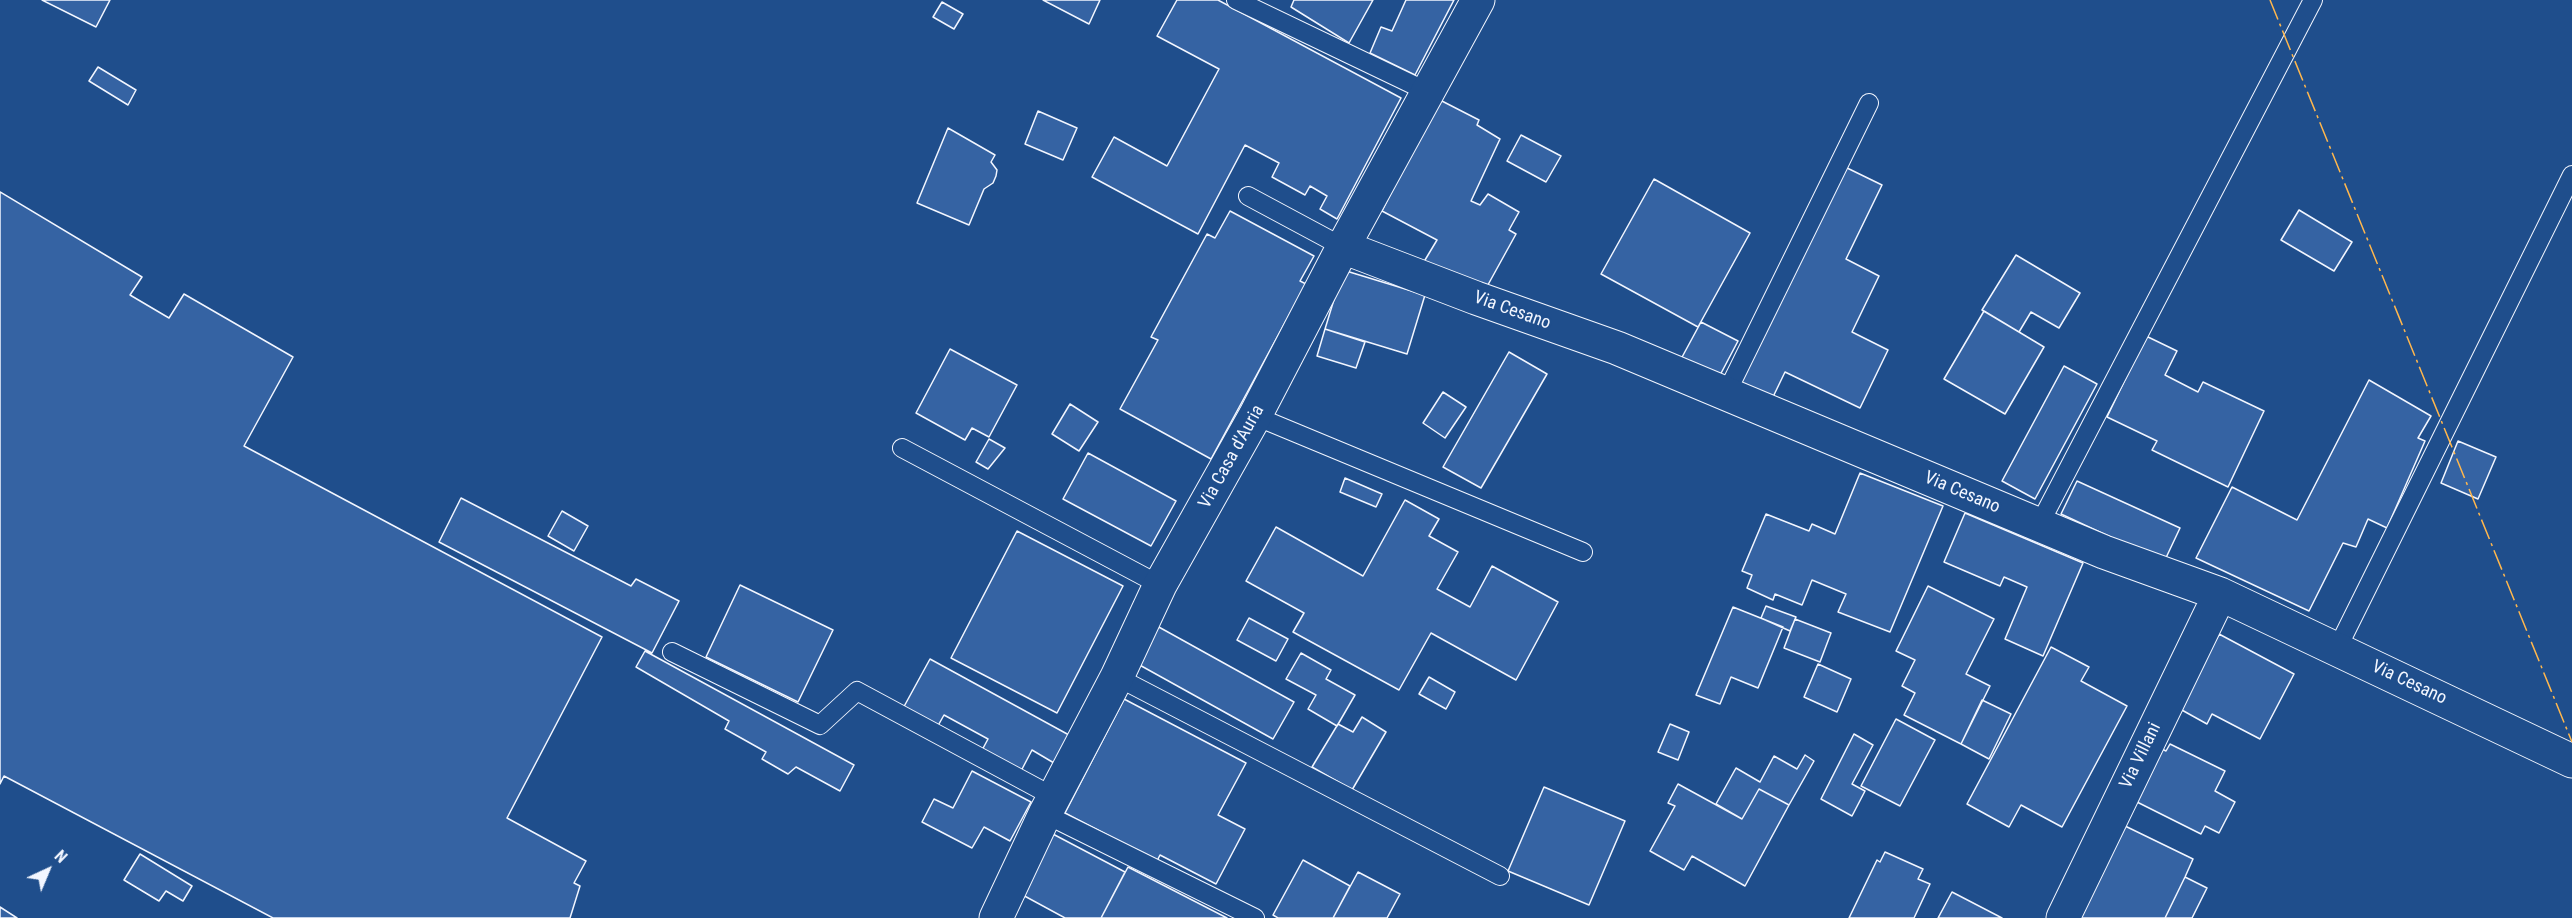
<!DOCTYPE html>
<style>
body{margin:0}
#map{position:relative;width:2572px;height:918px;overflow:hidden;background:#1f4e8c;font-family:"Roboto Condensed",sans-serif}
canvas{display:block}
.north{position:absolute;left:18px;top:840px;width:60px;height:60px;-webkit-text-stroke:4px #1f4e8c;paint-order:stroke;rotate:44deg;font-size:16px;font-weight:700;line-height:24px;text-align:center;color:#f2f6ff}
.north::after{content:'';display:block;margin:auto;width:21px;height:27px;background:#f2f6ff;clip-path:polygon(50% 0,100% 100%,50% 72%,0 100%)}
</style>
<div id="map">
<canvas width="2572" height="918"></canvas>
<div class="north">N</div>
</div>
<script>
const c = document.querySelector('canvas').getContext('2d');
c.lineJoin = 'round';
function fillPath(path, color) { c.fillStyle = color; c.fill(path, 'evenodd'); }
const toPath = rows => new Path2D(rows.map(r => 'M' + r).join(''));
function strokePath(path, color, width, dash) { c.strokeStyle = color; c.lineWidth = width; c.lineCap = dash ? 'butt' : 'round'; c.setLineDash(dash || []); c.stroke(path); }
function label(font, color, halo, rows, align = 'center') {
  c.font = font + ' "Roboto Condensed",sans-serif'; c.lineWidth = 4.5; c.setLineDash([]); c.textBaseline = 'middle'; c.strokeStyle = halo; c.fillStyle = color; for (const [text, x, y, turn = 0] of rows) {
    c.save(); c.translate(x, y); c.rotate((+turn || 0) * Math.PI / 180); c.textAlign = isNaN(turn) ? turn : align; if (halo) c.strokeText(text, 0, 0); c.fillText(text, 0, 0); c.restore();
  }
}
const building = toPath([
 [42,0,110,0,96,27,42,0],
 [1043,0,1100,0,1089,24,1043,0],
 [1177,0,1218,0,1401,98,1337,219,1320,209,1327,196,1310,186,1305,195,1272,177,1279,163,1245,145,1198,234,1092,177,1114,137,1167,166,1219,69,1157,36,1177,0],
 [1294,0,1373,0,1349,43,1291,7,1294,0],
 [1406,0,1454,0,1415,75,1370,53,1381,27,1392,31,1406,0],
 [942,2,963,14,954,29,933,17,942,2],
 [98,67,136,90,128,105,89,81,98,67],
 [1438,99,1479,120,1477,125,1500,139,1471,201,1480,205,1488,194,1519,212,1509,230,1516,234,1484,292,1419,270,1437,240,1382,211,1438,99],
 [1038,111,1077,128,1063,160,1025,144,1038,111],
 [948,128,995,155,991,162,997,170,996,176,993,183,984,189,969,225,917,203,948,128],
 [1521,135,1561,156,1546,182,1507,161,1521,135],
 [1843,166,1882,185,1846,259,1879,276,1852,332,1888,350,1860,408,1785,372,1772,399,1738,383,1843,166],
 [1654,179,1750,233,1698,327,1601,274,1654,179],
 [0,192,142,277,130,295,169,318,184,294,293,357,244,446,602,637,507,818,586,861,574,883,580,886,570,918,273,918,4,776,0,784,0,192],
 [2299,210,2352,242,2334,271,2281,240,2299,210],
 [1230,211,1314,256,1300,281,1306,284,1211,459,1120,409,1158,340,1151,337,1207,234,1215,238,1230,211],
 [2016,255,2080,293,2059,328,2031,312,2019,332,1982,310,2016,255],
 [1343,270,1425,295,1407,354,1325,329,1343,270],
 [1984,311,2044,347,2005,414,1944,379,1984,311],
 [1701,322,1738,341,1718,379,1681,359,1701,322],
 [1325,329,1365,342,1356,368,1317,356,1325,329],
 [2146,336,2177,351,2165,375,2198,392,2203,382,2264,411,2228,487,2152,450,2157,441,2107,417,2146,336],
 [950,349,1017,385,989,437,972,428,965,440,916,413,950,349],
 [1509,352,1547,374,1481,488,1443,467,1509,352],
 [2064,366,2097,384,2035,499,2002,481,2064,366],
 [2369,380,2431,416,2418,438,2425,441,2387,528,2368,519,2356,547,2343,543,2309,611,2196,558,2232,487,2297,520,2369,380],
 [1443,392,1466,407,1445,438,1423,423,1443,392],
 [1070,404,1098,422,1079,451,1052,434,1070,404],
 [989,439,1005,448,988,469,976,462,989,439],
 [2458,441,2496,457,2478,499,2441,483,2458,441],
 [1088,453,1176,501,1151,546,1063,499,1088,453],
 [1860,473,1943,506,1890,632,1838,612,1846,594,1812,580,1802,605,1775,594,1773,600,1747,588,1752,575,1742,571,1766,514,1809,531,1812,524,1835,534,1860,473],
 [1345,478,1382,494,1376,507,1340,492,1345,478],
 [2077,481,2180,528,2164,562,2061,514,2077,481],
 [461,498,631,586,636,579,679,601,652,653,439,542,461,498],
 [1405,500,1439,519,1429,536,1458,552,1437,589,1470,607,1492,566,1558,602,1516,680,1431,633,1399,690,1293,632,1304,613,1246,581,1276,527,1363,576,1405,500],
 [562,511,588,526,574,551,548,536,562,511],
 [1965,513,2083,563,2043,656,2005,639,2027,587,2004,577,2000,586,1944,562,1965,513],
 [1017,531,1123,586,1057,713,951,658,1017,531],
 [740,585,833,630,798,702,706,657,740,585],
 [1928,586,1994,619,1966,674,1990,686,1961,744,1904,715,1915,693,1902,686,1915,660,1896,651,1928,586],
 [1766,606,1796,617,1790,631,1761,618,1766,606],
 [1733,607,1783,627,1758,688,1731,677,1720,704,1696,695,1733,607],
 [1249,618,1288,639,1276,661,1237,640,1249,618],
 [1795,619,1831,633,1820,662,1784,648,1795,619],
 [1157,626,1294,702,1273,739,1136,663,1157,626],
 [2219,634,2294,674,2260,739,2212,714,2207,724,2180,709,2219,634],
 [2051,647,2089,667,2081,681,2127,706,2062,827,2021,805,2009,827,1967,804,2051,647],
 [645,651,854,765,840,791,796,767,788,774,762,759,766,752,725,729,729,721,636,667,645,651],
 [1301,653,1331,670,1326,679,1355,695,1337,726,1308,709,1316,695,1286,679,1301,653],
 [930,659,1069,735,1054,763,1032,750,1020,773,981,752,988,739,944,715,935,731,901,712,930,659],
 [1818,664,1851,679,1837,712,1804,697,1818,664],
 [1429,677,1455,692,1446,709,1419,694,1429,677],
 [1124,699,1246,763,1218,815,1245,829,1216,884,1160,855,1157,861,1065,813,1124,699],
 [1982,700,2011,714,1989,759,1961,744,1982,700],
 [1362,717,1386,732,1352,790,1312,767,1338,724,1353,732,1362,717],
 [1896,719,1935,740,1900,806,1861,786,1896,719],
 [1670,724,1689,732,1678,760,1658,752,1670,724],
 [1854,734,1873,745,1852,784,1865,791,1852,816,1821,799,1854,734],
 [2170,744,2225,771,2215,791,2235,802,2219,833,2205,826,2201,834,2133,800,2160,748,2166,751,2170,744],
 [1805,755,1814,761,1789,805,1759,789,1742,819,1716,804,1736,768,1760,782,1774,756,1797,769,1805,755],
 [972,771,1031,802,1010,841,984,827,972,848,922,822,934,799,953,808,972,771],
 [1678,784,1742,819,1759,789,1789,805,1745,886,1692,856,1684,870,1650,851,1675,806,1668,803,1678,784],
 [1544,787,1625,821,1589,905,1508,871,1544,787],
 [2123,825,2193,859,2185,877,2165,918,2079,918,2123,825],
 [1051,833,1125,872,1101,918,1065,918,1019,893,1051,833],
 [1885,852,1923,869,1918,879,1930,884,1914,918,1849,918,1877,860,1880,862,1885,852],
 [140,854,192,886,183,901,166,891,159,901,124,880,140,854],
 [1303,860,1350,886,1333,918,1278,918,1273,915,1303,860],
 [1128,867,1227,918,1101,918,1128,867],
 [1358,872,1400,894,1387,918,1333,918,1358,872],
 [2185,877,2207,888,2192,918,2165,918,2185,877],
 [1952,892,2002,918,1938,918,1952,892],
 [0,907,17,918,0,918,0,907]
]);
fillPath(building, '#3563a3');
strokePath(building, '#f2f6ff', 1.5);
const lane = toPath([
 [1236,0,1426,91],
 [1248,196,1343,247],
 [1727,392,1869,103],
 [1255,416,1583,552],
 [902,448,1160,585],
 [2039,525,2313,0],
 [2337,649,2572,175],
 [672,652,820,725,857,691,1054,797],
 [1117,677,1500,876],
 [1045,814,1255,918]
]);
const street = toPath([
 [1343,247,1476,298,1617,348,2104,552,2220,594,2572,761],
 [996,918,1045,814,1117,677,1160,585,1255,416,1343,247,1478,0],
 [2063,918,2220,594]
]);
strokePath(lane, '#f2f6ff', 20);
strokePath(street, '#f2f6ff', 35);
strokePath(lane, '#1f4e8c', 18);
strokePath(street, '#1f4e8c', 33);
strokePath(toPath([
 [2270,0,2572,742]
]), '#ffb74d', 1.5, [21, 4.5, 3, 4.5]);
label('18px', '#f2f6ff', '#1f4e8c', [
 ["Via Cesano",1512,311,20],
 ["Via Casa d'Auria",1232,457,-61],
 ["Via Cesano",1962,493,23],
 ["Via Cesano",2409,683,25],
 ["Via Villani",2141,756,-64]
]);
</script>
